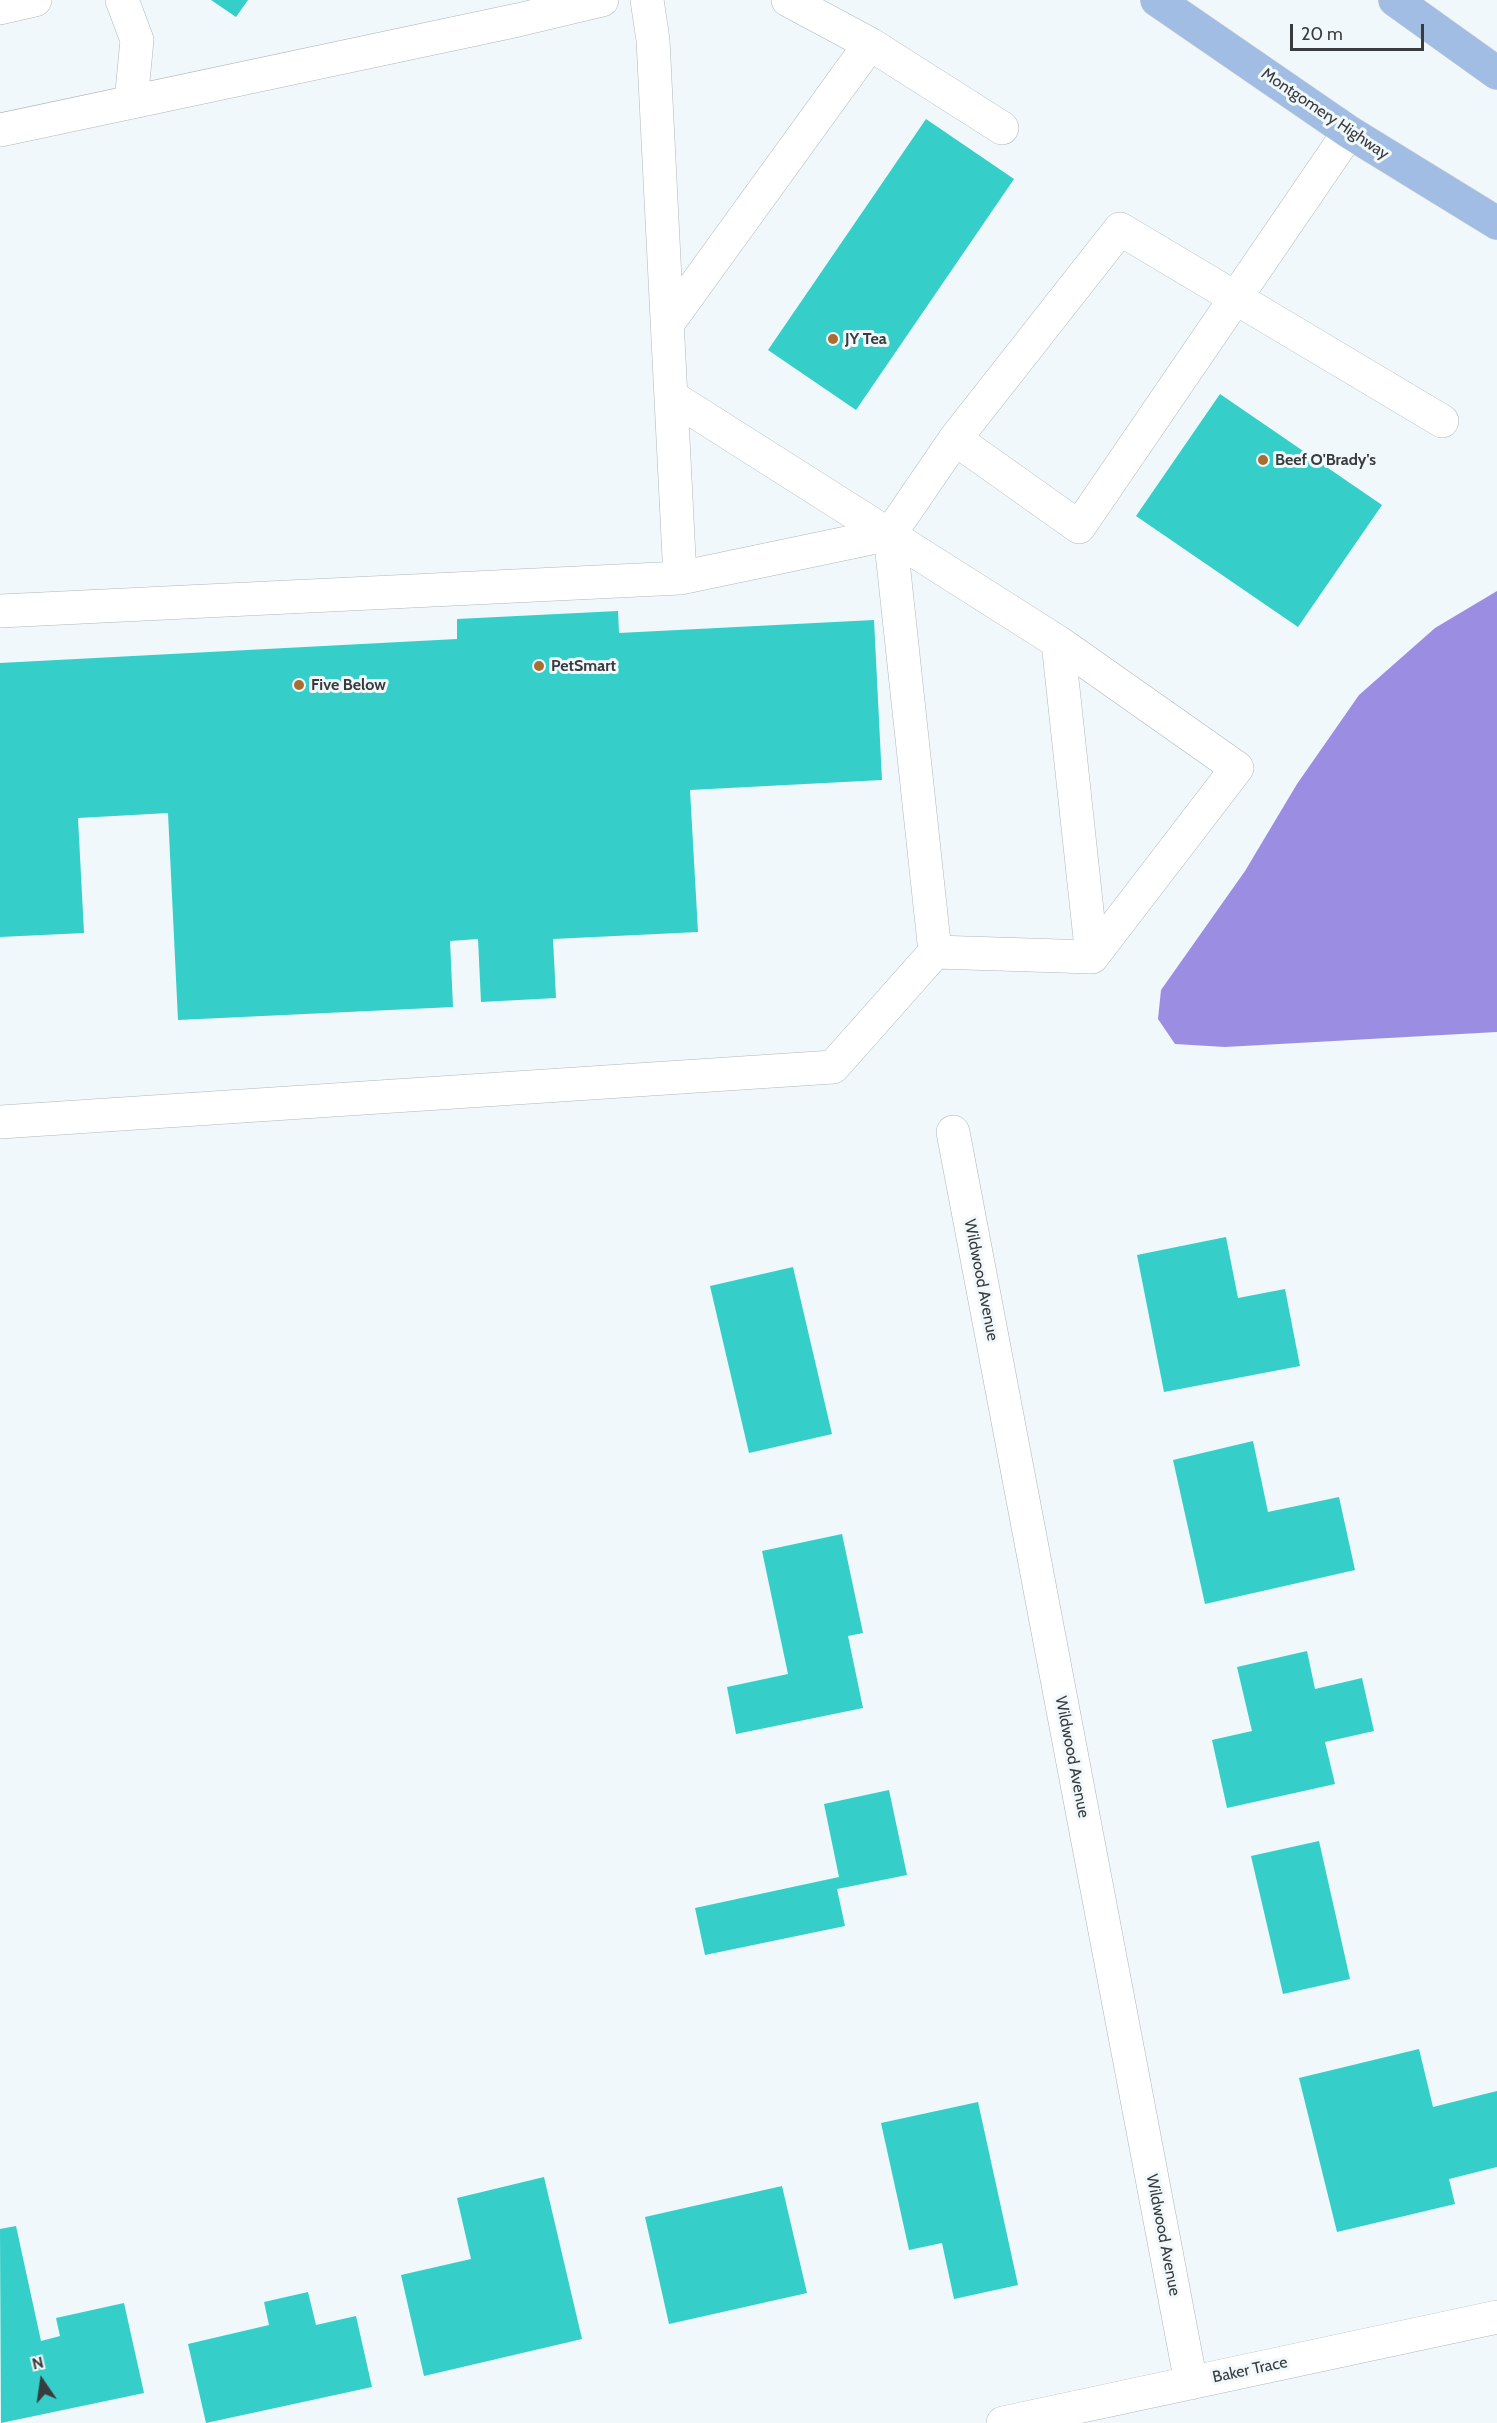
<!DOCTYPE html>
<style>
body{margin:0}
#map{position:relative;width:1497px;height:2423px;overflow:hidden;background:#f0f8fb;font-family:Cabin,sans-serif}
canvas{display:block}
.north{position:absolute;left:12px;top:2351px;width:60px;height:60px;-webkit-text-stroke:4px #f0f8fb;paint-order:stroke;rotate:347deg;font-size:16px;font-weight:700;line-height:24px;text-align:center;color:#393c3d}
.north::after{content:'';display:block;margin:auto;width:21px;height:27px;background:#393c3d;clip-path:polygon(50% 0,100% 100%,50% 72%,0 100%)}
.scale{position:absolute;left:1290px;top:24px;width:134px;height:27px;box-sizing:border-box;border:3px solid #393c3d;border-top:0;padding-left:8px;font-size:18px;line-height:21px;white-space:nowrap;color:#393c3d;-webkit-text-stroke:4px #f0f8fb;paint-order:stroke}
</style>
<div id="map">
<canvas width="1497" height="2423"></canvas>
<div class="north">N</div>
<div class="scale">20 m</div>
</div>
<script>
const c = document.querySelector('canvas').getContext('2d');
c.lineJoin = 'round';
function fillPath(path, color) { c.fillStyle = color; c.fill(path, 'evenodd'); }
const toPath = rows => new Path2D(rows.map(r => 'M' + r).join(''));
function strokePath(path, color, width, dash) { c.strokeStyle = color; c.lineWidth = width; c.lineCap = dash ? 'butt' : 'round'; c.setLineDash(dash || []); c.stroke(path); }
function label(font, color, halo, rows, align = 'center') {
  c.font = font + ' Cabin,sans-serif'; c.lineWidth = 6; c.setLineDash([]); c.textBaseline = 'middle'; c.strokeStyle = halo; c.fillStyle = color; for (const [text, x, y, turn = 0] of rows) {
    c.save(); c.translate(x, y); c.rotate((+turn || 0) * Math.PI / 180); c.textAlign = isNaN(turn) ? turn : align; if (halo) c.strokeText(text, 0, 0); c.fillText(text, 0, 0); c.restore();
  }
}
fillPath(toPath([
 [1497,591,1497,1032,1225,1047,1175,1044,1158,1019,1161,990,1245,871,1297,784,1359,695,1435,628]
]), '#9b8ee2');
fillPath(toPath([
 [211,0,248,0,236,17],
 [926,119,1014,179,856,410,768,350],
 [1220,394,1382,505,1298,627,1136,516],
 [618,611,619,633,874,620,882,780,690,790,698,932,553,939,556,998,481,1002,478,939,450,941,453,1007,178,1020,168,813,78,818,84,933,0,937,0,663,457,639,457,619],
 [1226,1237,1238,1298,1285,1289,1300,1366,1164,1392,1137,1255],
 [793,1267,832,1434,749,1453,710,1286],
 [1253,1441,1268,1512,1339,1497,1355,1570,1205,1604,1173,1460],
 [842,1534,863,1633,848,1636,863,1708,736,1734,727,1687,788,1674,762,1551],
 [1307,1651,1315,1689,1362,1678,1374,1731,1325,1742,1335,1784,1227,1808,1212,1740,1252,1731,1237,1667],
 [889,1790,907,1875,837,1889,845,1926,705,1955,695,1908,839,1877,824,1804],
 [1319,1841,1350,1979,1283,1994,1251,1856],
 [1419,2049,1433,2107,1497,2091,1497,2167,1449,2179,1455,2204,1337,2232,1299,2078],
 [978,2102,1018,2285,954,2299,942,2243,909,2250,881,2123],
 [544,2177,582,2339,424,2376,401,2275,471,2259,457,2198],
 [782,2186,807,2293,669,2324,645,2217],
 [16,2226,41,2341,60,2336,56,2318,124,2303,144,2393,1,2423,0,2229],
 [308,2292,316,2325,356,2316,372,2387,206,2423,188,2344,269,2325,264,2302]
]), '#35cec9');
const minor = toPath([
 [122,0,137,40,131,102],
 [788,0,870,44,1002,128],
 [0,8,35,0],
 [0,130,518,20,602,0],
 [668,323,870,44],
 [672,397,1058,642,1237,768,1092,957,1058,642],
 [955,439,1079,527,1349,132],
 [680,578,890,534,955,439,1120,229,1442,421],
 [0,611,680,578,653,40,647,0],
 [935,952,1092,957],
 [0,1122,833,1067,935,952,890,534],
 [953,1132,1191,2383],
 [1003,2423,1497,2317]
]);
const major = toPath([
 [1157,0,1349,132,1497,223],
 [1395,0,1497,73]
]);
strokePath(minor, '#b0b7ba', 34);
strokePath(major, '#d3d4d4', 34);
strokePath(minor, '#fff', 33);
strokePath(major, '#a1bde3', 33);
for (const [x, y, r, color] of [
 [833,339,6,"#a96c31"],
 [1263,460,6,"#a96c31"],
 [539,666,6,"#a96c31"],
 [299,685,6,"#a96c31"]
]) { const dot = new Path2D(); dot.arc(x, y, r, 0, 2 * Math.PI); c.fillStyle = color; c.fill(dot); strokePath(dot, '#f0f8fb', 2); }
label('16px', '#393c3d', '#f0f8fb', [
 ["Montgomery Highway",1325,114,34],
 ["Wildwood Avenue",981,1280,79],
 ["Wildwood Avenue",1072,1757,79],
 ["Wildwood Avenue",1163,2235,79],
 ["Baker Trace",1250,2370,-12]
]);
label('bold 16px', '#393c3d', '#f0f8fb', [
 ["JY Tea",845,339],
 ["Beef O'Brady's",1275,460],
 ["PetSmart",551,666],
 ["Five Below",311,685]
], 'left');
</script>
